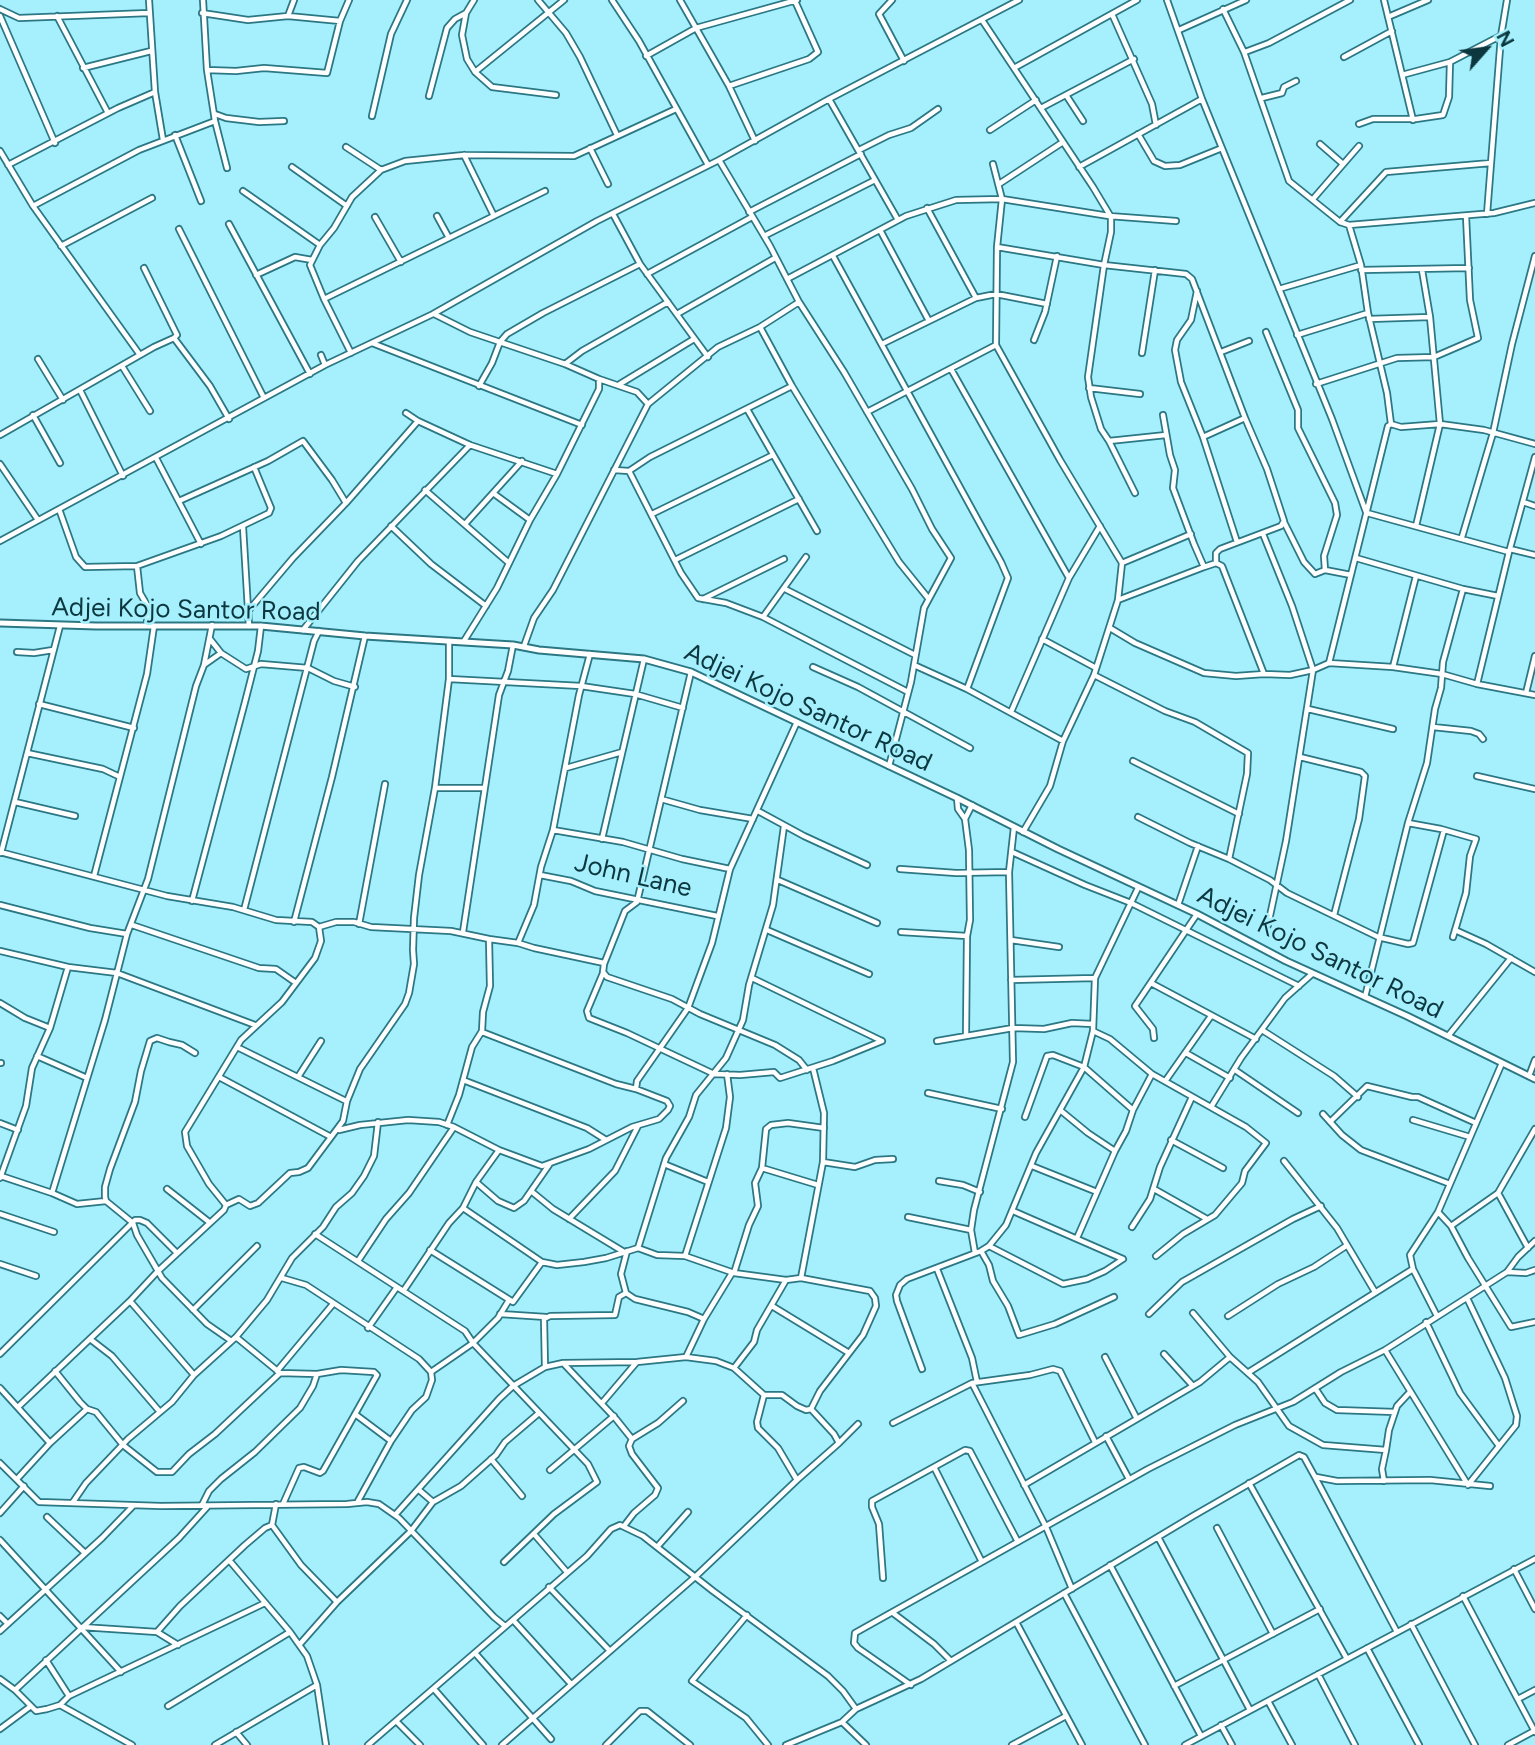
<!DOCTYPE html>
<style>
body{margin:0}
#map{position:relative;width:1535px;height:1745px;overflow:hidden;background:#a6f0fe;font-family:Figtree,sans-serif}
canvas{display:block}
.north{position:absolute;left:1451px;top:14px;width:70px;height:70px;-webkit-text-stroke:5px #a6f0fe;paint-order:stroke;rotate:62deg;font-size:19px;font-weight:700;line-height:28px;text-align:center;color:#0c373e}
.north::after{content:'';display:block;margin:auto;width:24px;height:32px;background:#0c373e;clip-path:polygon(50% 0,100% 100%,50% 72%,0 100%)}
</style>
<div id="map">
<canvas width="1535" height="1745"></canvas>
<div class="north">N</div>
</div>
<script>
const c = document.querySelector('canvas').getContext('2d');
c.lineJoin = 'round';
const toPath = rows => new Path2D(rows.map(r => 'M' + r).join(''));
function strokePath(path, color, width, dash) { c.strokeStyle = color; c.lineWidth = width; c.lineCap = dash ? 'butt' : 'round'; c.setLineDash(dash || []); c.stroke(path); }
function label(font, color, halo, rows, align = 'center') {
  c.font = font + ' Figtree,sans-serif'; c.lineWidth = 5; c.setLineDash([]); c.textBaseline = 'middle'; c.strokeStyle = halo; c.fillStyle = color; for (const [text, x, y, turn = 0] of rows) {
    c.save(); c.translate(x, y); c.rotate((+turn || 0) * Math.PI / 180); c.textAlign = isNaN(turn) ? turn : align; if (halo) c.strokeText(text, 0, 0); c.fillText(text, 0, 0); c.restore();
  }
}
const minor = toPath([
 [149,0,155,92,163,140],
 [474,0,466,13,462,35,467,59,475,72,492,87,556,95],
 [538,0,566,33,580,57,617,135],
 [612,0,639,41,708,165],
 [680,0,729,86,755,141],
 [892,0,879,14,904,61],
 [1167,0,1202,99,1332,419,1366,512],
 [1384,0,1413,120],
 [0,9,19,18,149,13],
 [1223,9,1244,52,1289,181,1340,222,1349,225,1494,213,1535,203],
 [202,13,248,20,288,16,340,21],
 [1112,14,1152,104,1156,125],
 [0,16,55,143],
 [57,16,108,113],
 [288,16,294,0],
 [1388,17,1428,0],
 [982,20,1093,187,1111,217,1111,232,1104,265,1088,377,1091,397,1101,429,1109,441,1166,435],
 [1179,30,1246,0],
 [1245,52,1269,43,1350,0],
 [646,56,696,28,797,0],
 [1344,57,1392,31],
 [83,68,151,51],
 [1014,68,1137,0],
 [207,70,236,71,264,68,327,73,340,21,349,0],
 [475,72,564,0],
 [1402,75,1450,62],
 [729,86,809,59,818,52,795,1],
 [1066,95,1083,121],
 [429,96,447,28,455,19,466,13],
 [1262,98,1282,93,1284,87,1296,81],
 [829,99,898,220],
 [1041,108,1134,59],
 [215,114,226,118,259,122,284,121],
 [372,116,391,34,407,0],
 [215,121,227,168],
 [1359,124,1373,119,1416,119,1443,115,1449,97,1450,62,1500,36],
 [990,130,1036,100],
 [1138,134,1154,161,1165,166,1180,165,1222,148],
 [175,135,201,201],
 [1320,144,1343,164],
 [346,147,381,170],
 [590,148,608,184],
 [859,150,889,135,911,128,938,109],
 [0,151,33,206,140,355],
 [464,155,494,216],
 [719,160,770,246,799,302,844,372,912,489,932,529,951,558,924,608,911,682,889,766],
 [993,164,1002,199,997,247,996,345,1060,460,1122,563,1118,600,1094,675,1063,741,1050,786,1023,832],
 [8,165,118,108,155,92],
 [292,167,347,206],
 [1079,167,1202,99],
 [999,184,1063,142],
 [243,191,320,245],
 [1313,199,1359,146],
 [33,206,139,150,215,121,207,70,203,0],
 [927,208,976,298],
 [749,212,861,154],
 [613,214,640,264,708,357],
 [1487,214,1501,36,1507,0],
 [437,216,449,238],
 [375,217,401,262],
 [1340,222,1386,172,1491,163],
 [229,224,310,374],
 [1349,225,1361,265,1368,313,1387,393,1391,424,1388,426,1329,663,1393,667,1442,674,1477,684,1535,695],
 [179,229,264,398],
 [880,230,929,321],
 [764,236,875,180],
 [61,246,152,198],
 [997,247,1104,265,1186,274,1192,279,1245,418,1203,437,1237,542],
 [833,256,1001,562,1008,578,967,689],
 [144,268,177,335,174,338,210,386,229,419],
 [1361,270,1469,268],
 [647,274,752,217],
 [256,275,295,257,312,260],
 [787,279,906,216,956,200,1002,199,1109,216,1176,221],
 [1279,289,1361,265],
 [1197,291,1191,320,1177,340,1175,350,1181,382,1203,437],
 [324,299,545,191],
 [434,314,470,332,565,364,599,379,637,392,648,404],
 [677,314,775,258],
 [1369,319,1430,317],
 [760,327,792,386,899,562,928,598],
 [1266,332,1298,410,1298,428,1335,503,1337,515,1324,556,1325,570,1351,575],
 [1297,335,1368,313],
 [1034,340,1045,312,1057,256],
 [372,343,582,425],
 [882,344,976,298,996,294,1047,304],
 [1221,352,1249,341],
 [351,353,324,299,310,265,320,245,334,228,352,197,381,170,405,161,464,155,574,156,676,109],
 [1142,353,1155,270],
 [321,355,325,365],
 [38,359,63,400],
 [565,364,582,351,668,302],
 [122,366,150,411],
 [951,369,1069,578,1011,712],
 [620,384,694,339],
 [1316,384,1397,358,1434,357,1478,338,1470,300,1466,216],
 [479,386,492,363,500,342,507,334,543,313,640,264],
 [1089,388,1140,394],
 [80,390,123,476],
 [747,409,817,531],
 [867,412,996,345],
 [406,413,418,421,470,445,557,474],
 [33,415,60,463],
 [1163,415,1170,455,1175,470,1173,488,1194,544,1204,567,1216,563,1222,566,1264,674],
 [1391,424,1401,427,1440,424,1484,430,1535,444],
 [0,435,154,347,174,338],
 [1109,441,1135,493],
 [156,458,201,544],
 [0,464,38,520],
 [614,470,629,471,650,457,792,386],
 [629,471,681,573,698,598,726,603,763,617,908,692],
 [425,490,509,563],
 [493,493,530,520],
 [179,501,268,461,303,441,332,480,346,503],
 [1523,502,1535,506],
 [59,509,76,557,85,567,137,566],
 [1367,513,1509,552],
 [652,514,773,455],
 [1284,522,1304,562,1315,574,1325,570],
 [465,524,522,461],
 [391,526,431,564,486,606],
 [1416,526,1440,424,1430,317,1422,270],
 [243,527,249,626],
 [1263,534,1292,606,1313,670,1286,841,1268,925],
 [1462,537,1493,433,1512,344,1535,256],
 [0,541,325,365,433,314,597,221,719,160,829,99,1019,0],
 [1510,549,1535,555],
 [1356,558,1463,589,1443,662,1441,688,1435,709,1427,763,1408,823,1365,997],
 [675,560,799,499],
 [1122,563,1191,534],
 [1216,563,1216,553,1220,549,1281,526,1284,521,1267,469,1245,418],
 [1069,578,1100,526],
 [785,589,915,655],
 [1463,589,1498,596],
 [703,599,784,559],
 [1118,600,1204,567],
 [249,610,293,558,346,503,418,421],
 [763,617,806,557],
 [147,625,147,605,140,593,137,566,221,536,269,513,271,508,254,467],
 [1110,628,1135,643,1204,673,1236,676,1264,674,1290,675,1313,670,1329,663],
 [303,630,358,561,470,445],
 [210,639,221,653],
 [1042,639,1096,668],
 [464,641,497,588,530,520,557,474,599,389,599,379],
 [524,646,534,618,553,590,648,404,718,347,760,327,799,302],
 [17,652,34,653,53,650],
 [204,665,221,653,246,669,261,664,308,668,334,681,355,687],
 [914,665,967,689,1063,741],
 [813,667,858,687,970,748],
 [1393,667,1416,576],
 [691,672,637,902,625,911,604,964,603,972,607,977,672,999,700,1014,775,1045,799,1060,807,1070],
 [1094,675,1165,711,1195,722,1248,753,1247,774,1229,859],
 [449,679,581,686,635,694,683,708],
 [1477,684,1509,552,1535,457],
 [1526,693,1535,656],
 [39,704,134,728],
 [1308,709,1393,729],
 [1433,727,1471,731,1479,734,1483,739],
 [27,753,103,769,120,777],
 [1300,757,1361,772,1365,776,1359,819,1334,915],
 [1133,761,1239,814],
 [566,768,622,752],
 [1477,776,1535,789],
 [435,788,484,788],
 [661,799,700,810,753,819],
 [15,802,75,816],
 [758,811,804,836,867,865],
 [1138,817,1190,843,1229,859,1270,880,1287,893,1378,937,1408,944,1413,943,1444,830],
 [965,819,972,805],
 [1408,823,1441,829,1476,839,1470,856,1466,893,1453,937],
 [553,830,623,842,682,859,730,869],
 [602,839,644,659],
 [0,852,167,896,233,907,276,920,312,922,319,927,336,922,354,922,371,927,451,931,489,939,490,986,483,1012,482,1031,472,1047,459,1095,447,1125],
 [1012,852,1085,885,1131,903,1299,986],
 [1,853,60,626],
 [900,869,956,873,1009,872],
 [540,875,571,881,595,891,717,916],
 [94,876,147,674,154,626],
 [778,880,877,923],
 [192,901,245,702,258,651,261,626],
 [0,905,90,928,127,934],
 [1178,905,1198,846],
 [244,910,314,641,319,631],
 [294,922,332,777,365,636],
 [359,924,385,784],
 [132,925,259,968,276,969,296,983],
 [319,927,321,941,315,958,282,1002,241,1040,185,1132,187,1146,209,1184,226,1205,239,1199,250,1206,258,1203,290,1173,299,1172,308,1168,343,1121,347,1101,360,1069,405,1004,409,993,414,964,413,950,414,918,419,875,435,788,449,679,449,641],
 [767,930,869,974],
 [1455,930,1486,944,1535,972],
 [463,932,499,695,508,671,513,645],
 [901,932,967,936,970,920,969,850,965,819,958,809,957,798],
 [489,939,518,943,534,948,604,963],
 [1011,940,1059,947],
 [518,943,534,905,541,867,553,830,579,695,590,654],
 [0,951,68,967,117,973,255,1025],
 [603,973,587,1011,589,1018,627,1033,714,1074,740,1075,774,1072,780,1078,833,1061,882,1041],
 [752,978,882,1041],
 [1011,980,1095,978],
 [1151,983,1256,1039],
 [0,1003,25,1018,50,1028],
 [1262,1030,1334,1076,1358,1097],
 [1093,1031,1110,1039,1152,1074,1246,1127,1266,1143,1245,1171,1242,1183,1215,1215,1183,1234,1156,1256],
 [966,1036,967,936],
 [1448,1036,1511,958],
 [1154,1038,1153,1029,1135,1006,1197,914],
 [937,1041,1013,1028,1044,1029,1072,1023,1093,1024],
 [237,1047,346,1101],
 [195,1053,182,1045,169,1042,157,1038,150,1041,141,1071,135,1102,110,1169,105,1187,105,1197,106,1201,133,1223,137,1235,162,1278,207,1324,230,1340],
 [1186,1053,1230,1078],
 [37,1056,87,1078],
 [0,1063,1,1063],
 [1235,1070,1298,1113],
 [1529,1076,1535,1060],
 [219,1077,331,1137],
 [298,1077,321,1041],
 [463,1080,587,1128,606,1140],
 [1166,1080,1211,1016],
 [636,1089,637,1081,688,1008,712,943,730,869,797,722],
 [928,1093,1002,1109],
 [1211,1107,1241,1058,1285,998,1312,974],
 [1060,1110,1088,1133,1115,1151],
 [1133,1110,1152,1074],
 [1323,1114,1342,1135,1361,1150,1450,1184],
 [1025,1117,1047,1056,1053,1055,1084,1067,1133,1110,1126,1131,1115,1151,1077,1238],
 [1413,1120,1470,1137],
 [1330,1122,1367,1086,1412,1097,1418,1097,1476,1123],
 [0,1123,18,1130],
 [339,1130,360,1125,408,1120,439,1122,454,1127,499,1150,542,1166,589,1149,632,1127,659,1119,668,1110,670,1106,667,1101,636,1089,616,1084,482,1032],
 [1171,1140,1223,1168],
 [1284,1161,1337,1228,1375,1292],
 [823,1162,855,1167,875,1160,893,1159],
 [664,1164,708,1182],
 [1032,1166,1097,1192],
 [762,1168,818,1185],
 [1,1176,52,1193,77,1204,106,1201],
 [0,1178,26,1106,32,1068,50,1028,68,967],
 [939,1181,963,1185,980,1192],
 [476,1182,498,1201,514,1208,524,1201,549,1165],
 [167,1189,209,1222],
 [1154,1189,1207,1219],
 [531,1191,553,1209,624,1252],
 [52,1193,105,1020,127,934,148,879,196,686,204,665,212,625],
 [1498,1193,1528,1248],
 [463,1208,542,1262,557,1265,584,1262,606,1258,638,1248,657,1255,685,1256,734,1273,786,1280,801,1278,870,1291,875,1298,876,1306,863,1335,820,1391,811,1409,834,1434,839,1443,797,1480,695,1577,502,1745],
 [1438,1212,1451,1226,1498,1193,1535,1129],
 [0,1214,54,1232],
 [908,1217,971,1230],
 [569,1219,615,1171,638,1126],
 [1451,1226,1468,1258,1511,1327,1535,1322],
 [1132,1227,1150,1199,1160,1167,1192,1097],
 [315,1234,465,1331,473,1343,588,1464,597,1482,554,1514,504,1562],
 [989,1246,1063,1284,1087,1279,1105,1271,1123,1259,1013,1211],
 [638,1248,666,1158,689,1117,696,1095,726,1058,743,1020,749,985,773,905,784,826],
 [430,1250,513,1302,542,1262],
 [627,1251,621,1274,626,1293,635,1299,688,1312,704,1319],
 [981,1251,989,1265,993,1281,1008,1306,1019,1335,1055,1324,1114,1297],
 [975,1253,971,1230,974,1210,1013,1062,1009,872,1014,827],
 [685,1256,726,1128,730,1097,727,1074],
 [358,1261,386,1219,409,1193,454,1127],
 [0,1264,36,1276],
 [937,1269,972,1358,977,1382],
 [1507,1272,1526,1273,1535,1270],
 [734,1273,749,1225,758,1206,755,1183,762,1168,766,1129,771,1125,788,1123,824,1128],
 [282,1278,306,1285,419,1359,431,1372],
 [801,1278,823,1162,824,1113,813,1068],
 [404,1290,449,1223,463,1208,476,1182,499,1150],
 [130,1301,194,1375],
 [772,1306,849,1353],
 [193,1310,257,1246],
 [1193,1313,1230,1357,1258,1382,1289,1426,1323,1445,1386,1450,1389,1430,1397,1406,1410,1392],
 [500,1314,546,1317],
 [1149,1314,1182,1282,1293,1219,1321,1206],
 [1228,1316,1278,1284,1314,1267,1346,1246],
 [1437,1316,1413,1269,1410,1255,1438,1212,1502,1063],
 [1426,1322,1460,1393,1499,1446],
 [368,1328,397,1287],
 [236,1337,280,1373,317,1374,341,1370,374,1372,377,1375,323,1471,320,1473,304,1467,299,1468,283,1504],
 [90,1339,112,1356,160,1412],
 [1385,1350,1468,1485,1516,1425,1517,1416,1505,1378,1467,1298],
 [0,1354,135,1220,140,1220,147,1223,177,1253],
 [1164,1354,1193,1386],
 [686,1357,704,1319,732,1273],
 [1105,1357,1137,1419],
 [564,1364,616,1419,632,1439,629,1446,632,1454,658,1488,655,1495,634,1513,624,1526],
 [545,1367,544,1319,550,1316,615,1315,619,1297,626,1293],
 [734,1368,754,1342,757,1330,786,1280],
 [922,1369,897,1301,896,1295,900,1285,907,1279,981,1251,989,1246,1006,1225,1036,1153,1084,1067,1093,1031,1095,978,1138,888],
 [55,1371,80,1402,87,1409,96,1412,123,1445,157,1472,172,1472,189,1454,215,1434,280,1373],
 [277,1371,333,1304],
 [1249,1372,1413,1269],
 [972,1383,1046,1527,1072,1589],
 [0,1388,50,1443],
 [1315,1388,1325,1403,1337,1410,1395,1412],
 [764,1395,757,1422,758,1428,778,1448,797,1480],
 [602,1403,636,1363],
 [18,1407,130,1301,157,1272,224,1210,226,1205],
 [355,1414,391,1441],
 [893,1423,972,1383,1030,1375,1053,1369,1060,1371,1095,1442],
 [1106,1436,1129,1479],
 [632,1439,658,1423,683,1401],
 [839,1443,858,1424],
 [491,1459,522,1496],
 [0,1463,39,1502,161,1506,347,1504,367,1502,379,1504,399,1518,494,1617,505,1626],
 [934,1467,982,1562],
 [550,1470,614,1416],
 [1316,1477,1337,1481,1430,1480,1490,1486],
 [17,1479,50,1443,87,1409],
 [1384,1481,1382,1469,1386,1450],
 [1249,1483,1347,1659],
 [1024,1485,1200,1382,1230,1357],
 [419,1490,433,1502],
 [358,1501,391,1441,412,1410,426,1397,432,1380,431,1372,473,1343,498,1318,509,1300],
 [73,1502,86,1483,128,1439,172,1402,194,1375,236,1337,267,1300,292,1258,323,1227,336,1207,352,1193,364,1176,374,1156,378,1122],
 [276,1504,272,1525,301,1565,337,1602],
 [202,1505,209,1491,221,1479,255,1452,300,1408,313,1386,317,1374],
 [0,1513,24,1486],
 [395,1515,499,1399,513,1386,545,1367,563,1363,637,1362,686,1357,716,1361,734,1368,764,1395,782,1395,797,1406,806,1410,811,1409],
 [47,1517,85,1553],
 [1217,1528,1273,1634],
 [534,1534,566,1571],
 [1158,1537,1250,1710],
 [0,1540,121,1672],
 [657,1547,688,1512],
 [229,1560,290,1632,307,1656,317,1685,326,1745],
 [1110,1565,1201,1736],
 [1514,1569,1535,1609],
 [883,1578,879,1524,872,1507,872,1501,965,1450,970,1451,1018,1542],
 [549,1587,610,1651],
 [1064,1593,1145,1745],
 [1463,1596,1535,1732],
 [893,1613,934,1644,951,1661],
 [747,1615,692,1681,746,1718,768,1745],
 [0,1616,8,1624],
 [513,1620,571,1684],
 [1016,1622,1082,1745],
 [1411,1624,1475,1745],
 [82,1627,157,1632,178,1645],
 [0,1631,102,1538,133,1506],
 [157,1632,180,1606,245,1545,265,1528,272,1525],
 [300,1644,337,1602,411,1531,433,1502,461,1486,496,1455,505,1442,539,1413],
 [1367,1648,1419,1745],
 [475,1653,551,1739],
 [46,1660,69,1696],
 [1318,1674,1355,1745],
 [0,1679,15,1690,36,1711,47,1709,60,1705,69,1696,265,1603],
 [911,1685,858,1648,854,1643,855,1633,1148,1469,1235,1425,1293,1402,1341,1372,1385,1350,1507,1272,1518,1257,1535,1241],
 [1174,1686,1320,1609],
 [434,1689,483,1745],
 [15,1690,179,1538,208,1506],
 [1518,1699,1535,1690],
 [1268,1701,1292,1745],
 [60,1705,132,1745],
 [168,1706,290,1632],
 [396,1721,420,1745],
 [842,1722,866,1745],
 [1221,1725,1232,1745],
 [0,1729,31,1706],
 [236,1732,247,1745],
 [215,1745,317,1685],
 [368,1745,587,1556,611,1529,620,1525,643,1536,713,1591,828,1676,843,1691,856,1709],
 [606,1745,640,1711,647,1711,690,1745],
 [786,1745,842,1722,856,1709,921,1679,1193,1516,1299,1455,1304,1457,1315,1477,1397,1632],
 [1012,1745,1066,1716],
 [1185,1745,1535,1559],
 [1508,1745,1534,1731]
]);
const tertiary = toPath([
 [0,623,96,626,261,626,365,636,513,645,539,650,644,659,691,672,957,798,1058,849,1197,914,1286,961,1407,1016,1535,1079]
]);
strokePath(minor, '#2c7784', 8);
strokePath(tertiary, '#2c7784', 9);
strokePath(minor, '#fff', 4.5);
strokePath(tertiary, '#fff', 5);
label('26px', '#0c373e', '#a6f0fe', [
 ["Adjei Kojo Santor Road",186,610,1],
 ["Adjei Kojo Santor Road",808,708,25],
 ["John Lane",633,876,13],
 ["Adjei Kojo Santor Road",1320,953,26]
]);
</script>
